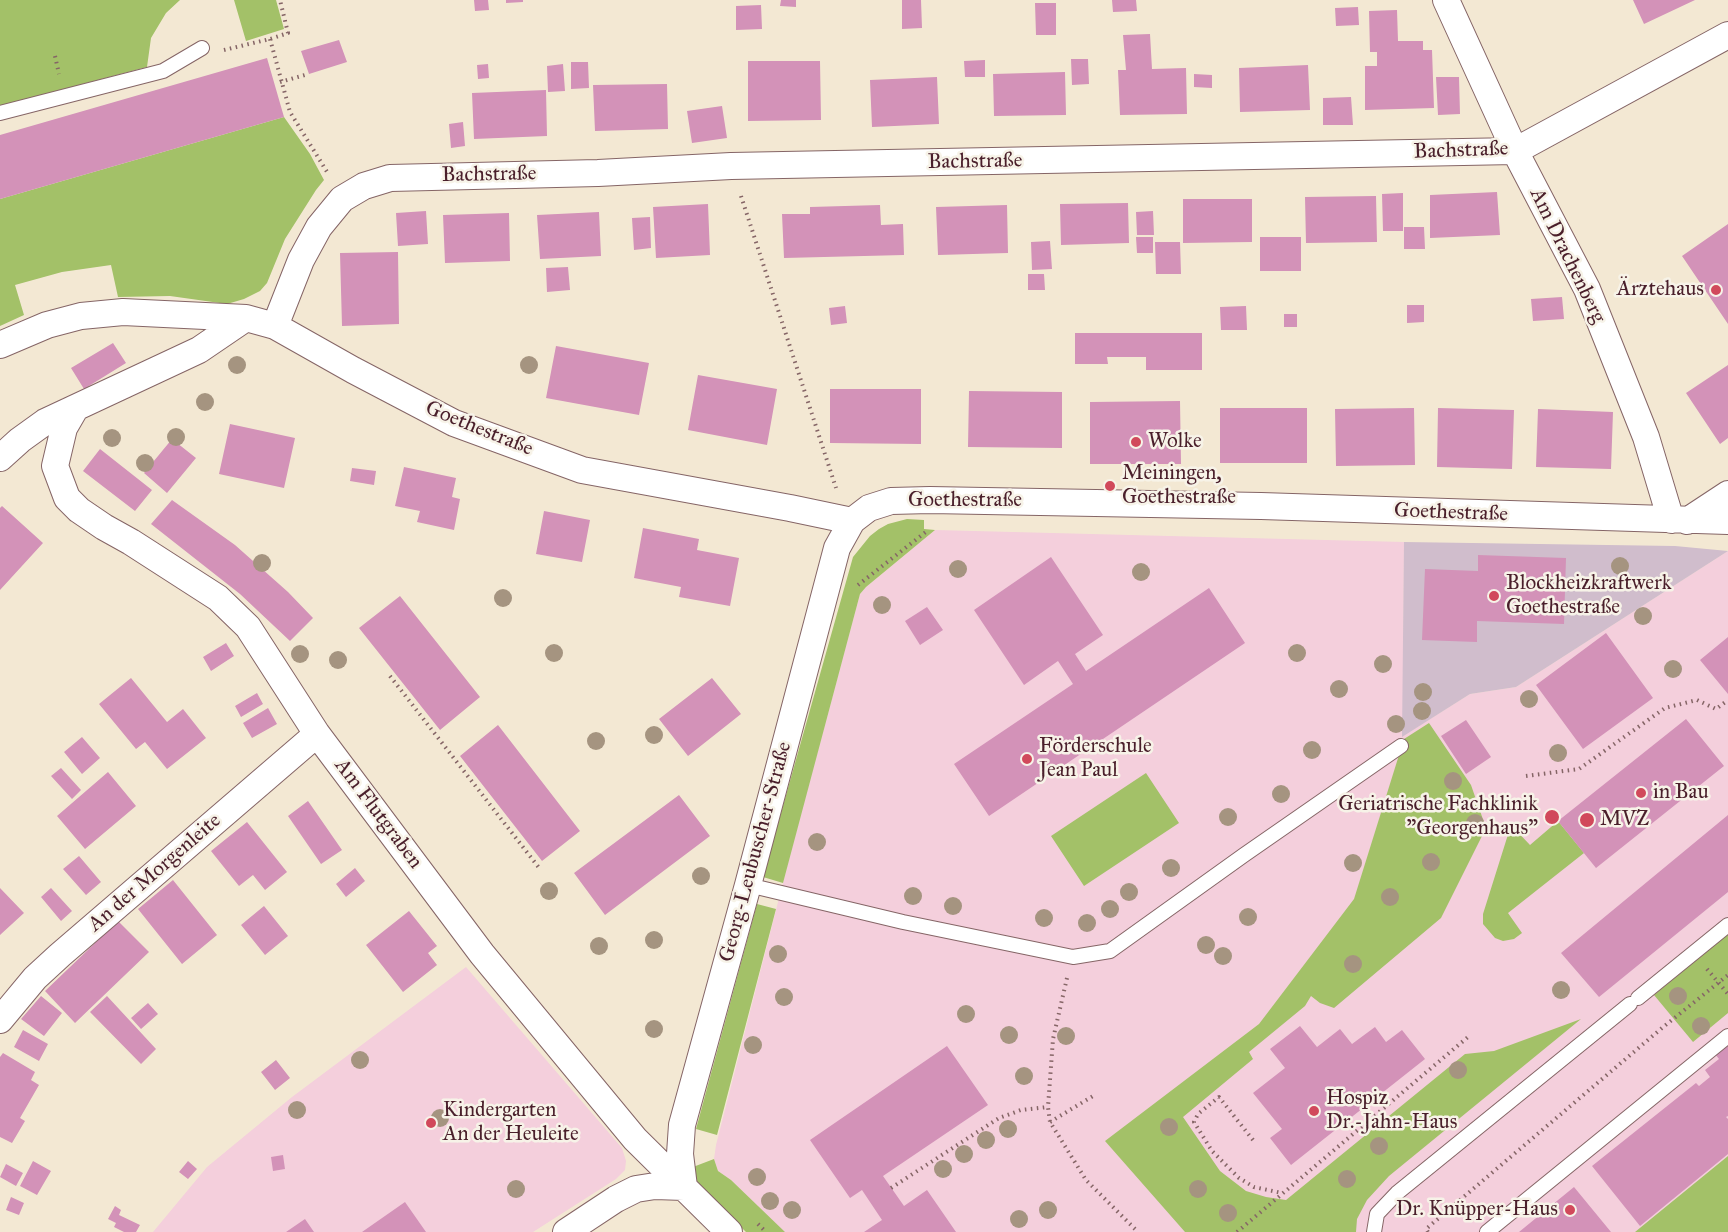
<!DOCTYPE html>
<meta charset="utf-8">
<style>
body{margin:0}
canvas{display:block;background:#f3e8d3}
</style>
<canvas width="1728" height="1232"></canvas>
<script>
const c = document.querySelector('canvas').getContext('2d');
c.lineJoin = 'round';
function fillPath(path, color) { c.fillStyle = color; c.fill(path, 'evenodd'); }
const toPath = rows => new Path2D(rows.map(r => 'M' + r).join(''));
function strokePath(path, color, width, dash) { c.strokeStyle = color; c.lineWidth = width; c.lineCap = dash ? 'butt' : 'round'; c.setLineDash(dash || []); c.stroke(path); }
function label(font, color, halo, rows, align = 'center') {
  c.font = font + ' "IM FELL Great Primer",serif'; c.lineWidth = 5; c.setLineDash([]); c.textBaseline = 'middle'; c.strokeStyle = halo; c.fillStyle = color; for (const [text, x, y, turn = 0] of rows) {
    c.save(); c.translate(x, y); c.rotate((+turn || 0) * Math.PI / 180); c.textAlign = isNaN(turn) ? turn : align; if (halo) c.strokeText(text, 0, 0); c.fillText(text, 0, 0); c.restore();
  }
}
fillPath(toPath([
 [935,530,1404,542,1403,736,1470,694,1516,687,1728,551,1728,1232,784,1232,731,1180,718,1171,714,1159,716,1145,789,859,860,594,866,587],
 [466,967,622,1148,626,1161,625,1170,616,1179,533,1232,153,1232,207,1167,292,1097]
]), '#f4cfdc');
fillPath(toPath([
 [1404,542,1675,546,1728,551,1516,687,1470,694,1402,737]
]), '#d0bdcc');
fillPath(toPath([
 [0,0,180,0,166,13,151,38,147,67,0,106],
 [234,0,276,0,284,29,246,41],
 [284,117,310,154,324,180,316,190,285,239,267,283,260,291,244,299,227,304,170,296,118,297,111,265,62,272,15,285,24,315,0,326,0,199],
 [907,519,924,520,924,529,935,530,866,587,860,594,783,883,763,877,853,557,870,536,879,529,888,524],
 [1429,723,1471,785,1486,828,1441,918,1334,1008,1320,1003,1311,996,1305,1006,1249,1052,1253,1059,1183,1117,1220,1171,1246,1191,1266,1197,1286,1200,1465,1054,1494,1051,1581,1019,1389,1176,1367,1200,1357,1219,1356,1232,1185,1232,1105,1141,1259,1024,1354,899,1404,739],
 [1146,773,1179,823,1084,886,1051,836],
 [1558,821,1584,853,1508,913,1522,933,1514,939,1503,941,1495,938,1483,924,1483,914,1511,825,1530,845],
 [757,904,776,909,717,1135,696,1129],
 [1728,934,1728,1013,1693,1042,1654,995],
 [1728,1156,1728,1232,1635,1232],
 [714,1159,718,1171,731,1180,785,1232,746,1232,705,1192,697,1181,693,1167]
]), '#a3c168');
fillPath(toPath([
 [474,0,488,0,489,10,475,11],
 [506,0,523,0,523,2,506,3],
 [781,0,796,0,796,7,780,6],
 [902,0,921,0,922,28,902,29],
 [1112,0,1136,0,1137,11,1113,12],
 [1633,0,1695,0,1644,24],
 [1035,3,1056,3,1056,35,1036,35],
 [761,5,762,29,736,30,736,6],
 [1358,7,1359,25,1336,26,1335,8],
 [1397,10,1398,41,1423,41,1423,50,1432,50,1434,108,1365,110,1365,66,1377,66,1377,52,1370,52,1369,11],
 [1150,34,1152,69,1186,68,1187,114,1120,115,1118,70,1126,70,1123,35],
 [339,40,347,62,309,74,301,51],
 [267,58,284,117,0,199,0,135],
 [1071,59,1088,59,1089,84,1072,85],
 [985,60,985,77,965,77,964,61],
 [748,61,820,61,821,120,748,121],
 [571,62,588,62,589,88,571,89],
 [488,64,489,78,478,79,477,65],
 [563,64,565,91,548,92,547,66],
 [1308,65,1310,110,1240,112,1239,68],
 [1065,72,1066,115,994,116,993,74],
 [1194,74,1212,75,1212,88,1194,87],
 [937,77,939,124,872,127,870,80],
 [1436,77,1459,77,1460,114,1438,115],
 [667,84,668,129,595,131,593,85],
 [546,90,547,136,474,139,472,93],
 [1351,97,1353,125,1323,125,1323,98],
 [722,106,727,138,692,143,687,111],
 [463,122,465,146,451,148,449,124],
 [1497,192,1500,235,1430,238,1430,195],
 [1403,193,1403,231,1383,231,1382,194],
 [1376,196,1377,242,1306,243,1305,197],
 [1183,199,1252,199,1252,242,1183,243],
 [1128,203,1129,243,1061,245,1060,204],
 [708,204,710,255,656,258,653,207],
 [880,205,881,225,903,224,904,255,784,258,782,214,810,214,810,207],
 [1007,205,1008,253,938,255,936,207],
 [426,211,428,244,398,246,396,213],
 [1153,211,1154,235,1137,235,1136,212],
 [599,212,601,256,540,259,537,215],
 [509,213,510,261,445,263,443,215],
 [650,217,651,248,634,250,632,218],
 [1728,224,1728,324,1682,256],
 [1404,227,1424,227,1425,249,1404,249],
 [1136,237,1153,237,1153,253,1137,253],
 [1260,237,1301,237,1301,271,1260,271],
 [1050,241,1052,269,1032,270,1031,242],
 [1155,242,1180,242,1181,274,1156,274],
 [398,252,399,324,342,326,340,253],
 [568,267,570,290,547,292,546,268],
 [1028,274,1044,274,1045,290,1028,290],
 [1562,297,1564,319,1533,321,1531,299],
 [1407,305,1424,305,1424,322,1407,323],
 [845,306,847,323,831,325,829,308],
 [1246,306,1247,330,1221,330,1220,307],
 [1284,314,1297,314,1297,327,1284,327],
 [1075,333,1202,333,1202,370,1146,370,1146,357,1107,357,1108,364,1075,364],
 [113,343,126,363,84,389,71,368],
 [556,346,649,363,639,415,546,398],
 [1728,365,1728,438,1720,444,1686,393],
 [698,375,777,389,767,445,688,430],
 [830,389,921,389,921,444,830,443],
 [969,391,1062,392,1062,448,968,447],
 [1180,401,1181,464,1090,464,1090,402],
 [1220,408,1307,408,1307,463,1220,463],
 [1414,408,1415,465,1336,466,1335,409],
 [1438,408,1514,410,1512,469,1437,467],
 [1538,409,1613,412,1611,469,1536,467],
 [230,424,295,438,284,488,219,474],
 [172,439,196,458,167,493,144,473],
 [100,449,152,490,135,511,83,471],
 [404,467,456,478,452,497,460,499,454,530,417,522,420,511,395,506],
 [352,468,376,471,374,485,350,481],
 [172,500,235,545,288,592,313,618,290,641,240,594,151,524],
 [2,506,43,543,0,590,0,508],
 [544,511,590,520,582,562,536,554],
 [643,528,699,539,697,550,739,558,730,606,679,597,681,587,634,578],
 [1478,555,1566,558,1564,624,1477,621,1477,642,1422,640,1425,569,1478,571],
 [1051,557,1103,635,1075,654,1086,671,1209,588,1245,643,989,816,954,764,1073,684,1058,661,1024,685,974,610],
 [400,596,480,697,440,730,359,628],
 [927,607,943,630,920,645,905,621],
 [1606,633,1653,698,1583,749,1536,685],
 [1728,637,1728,694,1700,660],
 [226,643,234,656,211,671,203,657],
 [131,678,167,722,183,709,206,738,167,769,145,742,136,749,99,704],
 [712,678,741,714,688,756,659,719],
 [257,693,263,704,241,717,235,706],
 [268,708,277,724,252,738,243,723],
 [1686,719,1724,766,1596,868,1558,821],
 [1466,720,1491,757,1466,774,1441,736],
 [498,725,580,831,542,861,460,756],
 [82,737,100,758,82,774,64,752],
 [61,768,81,790,72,799,51,776],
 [108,772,136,806,85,849,57,816],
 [679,795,710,836,605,915,574,873],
 [308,801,342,850,321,864,288,816],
 [1728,815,1728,892,1599,997,1561,953],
 [247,822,287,872,265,890,253,875,239,886,211,851],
 [79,856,101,882,86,895,63,869],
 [355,868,365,881,346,897,336,884],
 [173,880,217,935,182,964,138,909],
 [0,888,24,913,0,935],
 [51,888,72,911,61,921,41,897],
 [264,906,288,936,265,955,241,925],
 [409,911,437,946,428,953,437,965,403,992,366,945],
 [118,921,149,952,75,1023,45,991],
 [41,996,62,1013,44,1036,21,1019],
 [107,996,156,1049,141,1064,90,1012],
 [148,1003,158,1014,141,1029,131,1018],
 [1300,1026,1317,1047,1340,1029,1352,1044,1375,1027,1386,1042,1402,1030,1425,1059,1291,1165,1270,1138,1282,1129,1253,1093,1285,1068,1270,1049],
 [23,1030,48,1044,39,1061,14,1047],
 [1728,1044,1728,1116,1726,1117,1728,1119,1728,1154,1640,1226,1592,1166,1696,1083,1699,1086,1710,1077,1705,1070,1719,1059,1715,1054],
 [947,1046,988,1105,883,1176,904,1206,927,1190,956,1232,864,1232,882,1220,862,1190,850,1198,810,1140],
 [3,1053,35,1072,31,1080,39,1085,20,1118,25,1121,12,1143,0,1137,0,1057],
 [276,1060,290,1078,275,1090,261,1072],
 [283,1155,285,1169,273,1171,271,1157],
 [33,1161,51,1171,37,1195,20,1186],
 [188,1161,197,1169,188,1179,179,1172],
 [6,1164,23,1173,16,1186,0,1177],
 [1574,1187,1611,1232,1519,1232],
 [11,1197,24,1203,19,1215,6,1210],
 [405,1202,426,1232,362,1232],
 [115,1206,121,1210,119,1215,140,1225,136,1232,124,1232,114,1227,116,1223,108,1219],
 [305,1219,314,1232,286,1232]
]), '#d392b8');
const service = toPath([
 [0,113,163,71,202,48],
 [748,885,903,922,1073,957,1110,951,1244,855,1401,746],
 [1638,998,1728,925],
 [1374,1232,1377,1214,1397,1193,1630,1004],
 [1487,1232,1728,1036]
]);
const minor = toPath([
 [1446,0,1515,151,1587,289,1646,437,1671,520],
 [275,326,301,260,319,227,342,199,364,186,390,178,598,173,731,166,1515,151,1728,35],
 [0,345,47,325,81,316,123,312,246,318,275,326,353,370,454,423,582,470,790,508,852,521],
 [75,409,64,428,55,466,67,498,79,510,104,527,131,542,218,598,248,627,317,734,482,954,635,1139,729,1232],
 [0,458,20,440,45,422,199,350,246,318],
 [1687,521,1728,494],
 [0,1020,35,978,60,955,317,734],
 [684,1187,680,1154,682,1125,748,885,837,548,852,521,869,508,891,501,930,500,1261,506,1728,521],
 [566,1232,616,1199,636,1189,655,1186,684,1187]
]);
strokePath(service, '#856566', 16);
strokePath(minor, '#856566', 28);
strokePath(toPath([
 [270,39,290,112,329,175],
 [224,50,270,39,288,33,280,0],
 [55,56,59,74],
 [280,82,305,75],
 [741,196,836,488],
 [858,585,927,531],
 [390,676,540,869],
 [1526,776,1579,769,1665,708,1697,700,1716,709,1728,700],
 [1707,969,1728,994],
 [1067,978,1053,1039,1048,1107,1050,1122,1086,1180,1138,1232],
 [1050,1122,1093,1096],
 [1253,1140,1219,1097,1198,1114,1194,1122,1212,1151,1239,1178,1254,1187,1282,1193],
 [891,1188,999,1118,1021,1110,1048,1107],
 [758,1224,766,1232],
 [1237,1232,1468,1037],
 [1428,1232,1426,1229,1662,1028,1728,975]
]), '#856566', 4, [1.5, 4.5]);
strokePath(service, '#fff', 14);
strokePath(minor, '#fff', 26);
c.fillStyle = '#a59480';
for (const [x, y] of [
 [237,365],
 [529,365],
 [205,402],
 [176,437],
 [112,438],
 [145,463],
 [262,563],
 [1620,566],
 [958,569],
 [1141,572],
 [503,598],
 [882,605],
 [1643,616],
 [554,653],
 [1297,653],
 [300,654],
 [338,660],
 [1383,664],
 [1673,669],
 [1339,689],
 [1423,692],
 [1529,699],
 [1422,711],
 [1396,724],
 [654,735],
 [596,741],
 [1312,750],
 [1558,753],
 [1453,781],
 [1281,794],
 [1228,817],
 [1475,823],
 [817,842],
 [1431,862],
 [1353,863],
 [1171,868],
 [701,876],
 [549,891],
 [1129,892],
 [913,896],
 [1390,897],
 [953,906],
 [1110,909],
 [1248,917],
 [1044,918],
 [1087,923],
 [654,940],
 [1206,945],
 [599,946],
 [778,954],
 [1223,956],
 [1353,964],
 [1561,990],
 [1678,996],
 [784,997],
 [966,1014],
 [1701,1026],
 [654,1029],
 [1009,1035],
 [1066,1036],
 [753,1045],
 [360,1060],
 [1458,1070],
 [1024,1076],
 [297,1110],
 [440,1118],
 [1169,1127],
 [1008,1129],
 [986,1140],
 [1379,1146],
 [964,1154],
 [943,1169],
 [757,1177],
 [1347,1179],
 [516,1189],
 [1198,1189],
 [770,1201],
 [792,1210],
 [1048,1210],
 [1228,1213],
 [1019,1219]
]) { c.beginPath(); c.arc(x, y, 9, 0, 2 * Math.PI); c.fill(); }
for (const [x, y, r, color] of [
 [1716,290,6,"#d1495b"],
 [1136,442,6,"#d1495b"],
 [1110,486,6,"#d1495b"],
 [1494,596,6,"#d1495b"],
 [1027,759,6,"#d1495b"],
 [1641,793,6,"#d1495b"],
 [1552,817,8,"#d1495b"],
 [1587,820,8,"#d1495b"],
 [1314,1111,6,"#d1495b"],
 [431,1123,6,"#d1495b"],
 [1570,1210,6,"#d1495b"]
]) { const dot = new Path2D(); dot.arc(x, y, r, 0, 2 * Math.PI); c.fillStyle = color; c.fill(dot); strokePath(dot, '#f7f3e8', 2); }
label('21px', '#4a1f2b', '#f7f3e8', [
 ["Bachstraße",1461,151,-2],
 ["Bachstraße",975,162,-1],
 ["Bachstraße",489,175,-1],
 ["Am Drachenberg",1567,256,64],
 ["Goethestraße",479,429,22],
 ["Goethestraße",965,501],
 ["Goethestraße",1451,513,2],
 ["Am Flutgraben",378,814,53],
 ["Georg-Leubuscher-Straße",756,852,-75],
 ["An der Morgenleite",155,873,-41]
]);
label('21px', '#4a1f2b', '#f7f3e8', [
 ["Ärztehaus",1704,290,"right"],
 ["Wolke",1148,442],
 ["Meiningen,",1122,474],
 ["Goethestraße",1122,498],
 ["Blockheizkraftwerk",1506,584],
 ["Goethestraße",1506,608],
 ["Förderschule",1039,747],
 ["Jean Paul",1039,771],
 ["in Bau",1653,793],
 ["Geriatrische Fachklinik",1538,805,"right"],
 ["\"Georgenhaus\"",1538,829,"right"],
 ["MVZ",1600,820],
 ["Hospiz",1326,1099],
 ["Dr.-Jahn-Haus",1326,1123],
 ["Kindergarten",443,1111],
 ["An der Heuleite",443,1135],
 ["Dr. Knüpper-Haus",1558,1210,"right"]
], 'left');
</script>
